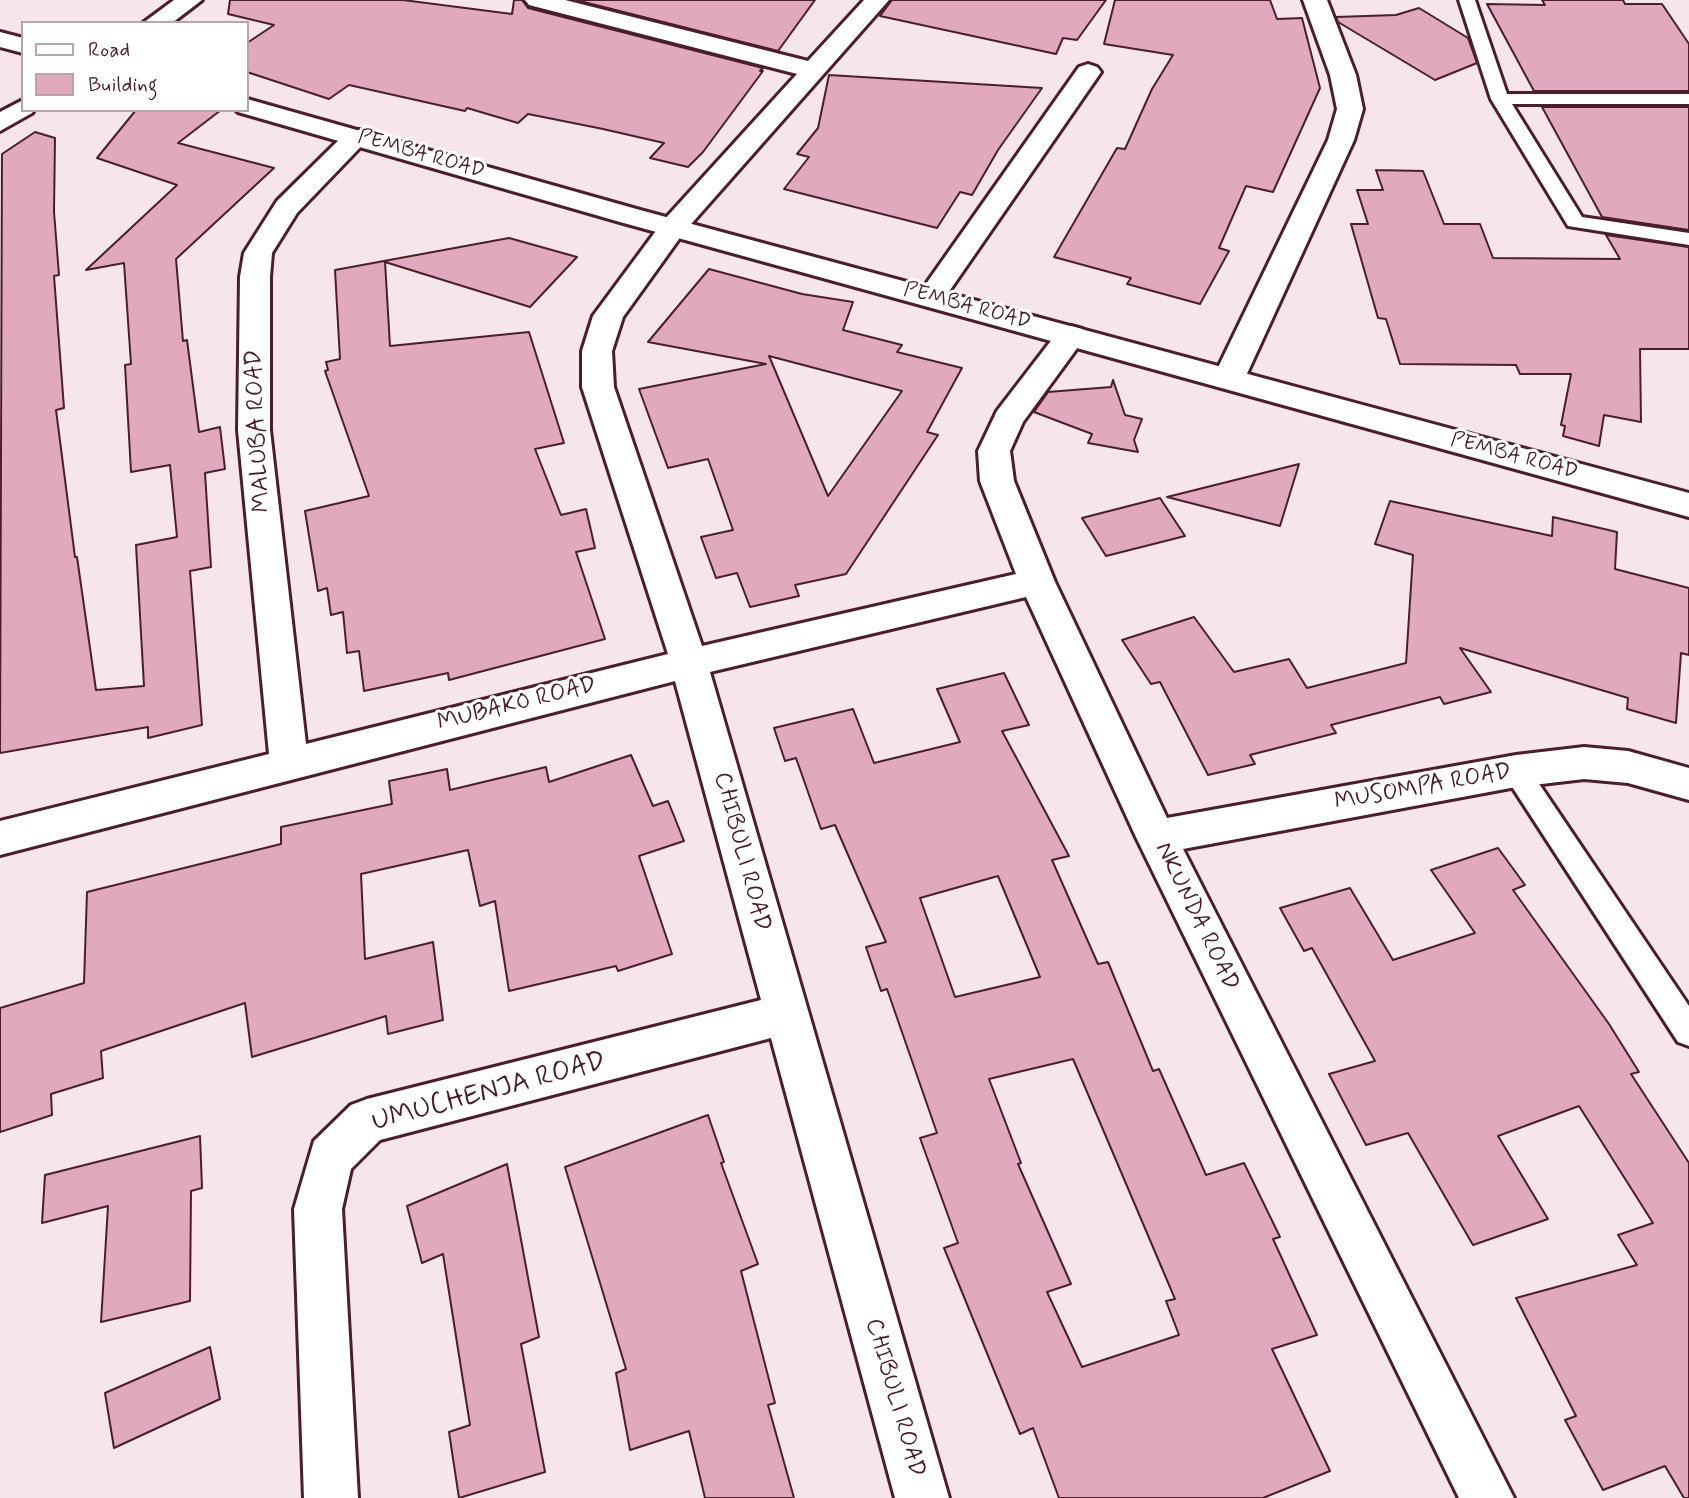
<!DOCTYPE html>
<style>
body{margin:0}
#map{position:relative;width:1689px;height:1498px;overflow:hidden;background:#f6e5eb;font-family:Mynerve,sans-serif}
canvas{display:block}
.legend{position:absolute;left:21px;top:21px;width:228px;height:91px;box-sizing:border-box;background:#fff;border:2px solid #b7a5aa;margin:0;padding:9px 12px;list-style:none;font-size:21px;color:#4a1f2b}
.legend li{display:flex;align-items:center;gap:14px;height:35px}
.legend b{width:35px;border:2px solid #b7a5aa}
</style>
<div id="map">
<canvas width="1689" height="1498"></canvas>
<ul class="legend">
<li><b style="height:9px;background:#fff"></b>Road</li>
<li><b style="height:19px;background:#e0a9bd"></b>Building</li>
</ul>
</div>
<script>
const c = document.querySelector('canvas').getContext('2d');
c.lineJoin = 'round';
function fillPath(path, color) { c.fillStyle = color; c.fill(path, 'evenodd'); }
const toPath = rows => new Path2D(rows.map(r => 'M' + r).join(''));
function strokePath(path, color, width, dash) { c.strokeStyle = color; c.lineWidth = width; c.lineCap = dash ? 'butt' : 'round'; c.setLineDash(dash || []); c.stroke(path); }
function label(font, color, halo, rows, align = 'center') {
  c.font = font + ' Mynerve,sans-serif'; c.lineWidth = 6; c.setLineDash([]); c.textBaseline = 'middle'; c.strokeStyle = halo; c.fillStyle = color; for (const [text, x, y, turn = 0] of rows) {
    c.save(); c.translate(x, y); c.rotate((+turn || 0) * Math.PI / 180); c.textAlign = isNaN(turn) ? turn : align; if (halo) c.strokeText(text, 0, 0); c.fillText(text, 0, 0); c.restore();
  }
}
const building = toPath([
 [230,0,403,0,512,14,514,0,522,0,528,8,763,68,760,71,763,71,703,152,688,167,650,158,664,143,603,129,528,114,518,123,467,108,465,111,349,85,329,99,247,72,247,43,274,25,228,14,230,0],
 [576,0,815,0,778,51,576,0],
 [892,0,1106,0,1077,40,1063,38,1056,54,880,16,892,0],
 [1115,0,1270,0,1277,19,1302,18,1320,88,1273,192,1246,186,1219,248,1229,251,1200,304,1127,284,1131,278,1054,257,1117,148,1125,149,1152,89,1173,55,1104,44,1115,0],
 [1542,0,1623,0,1625,4,1662,4,1689,44,1689,91,1534,91,1487,4,1545,5,1542,0],
 [1419,8,1468,38,1477,63,1435,80,1338,22,1336,17,1396,15,1419,8],
 [829,75,1042,88,998,150,972,195,960,192,937,228,784,189,809,157,797,154,818,128,829,75],
 [1542,107,1689,107,1689,230,1602,217,1542,107],
 [136,110,221,110,178,143,274,168,176,259,183,341,187,340,199,432,220,427,225,469,205,473,211,567,190,571,202,725,148,738,148,727,0,753,2,154,35,132,55,138,54,212,59,275,54,276,64,408,56,410,75,557,77,557,96,690,144,686,136,545,177,537,170,465,131,472,125,365,131,364,124,263,86,270,177,185,97,158,136,110],
 [1376,170,1423,171,1444,224,1480,224,1493,258,1620,259,1606,235,1689,247,1689,349,1640,349,1641,422,1604,415,1599,446,1563,436,1565,426,1561,425,1571,374,1520,374,1516,365,1400,364,1386,319,1378,318,1351,224,1368,224,1357,190,1383,190,1376,170],
 [509,238,577,257,530,307,385,262,390,346,529,332,564,443,535,449,561,515,586,509,595,548,576,552,605,639,449,680,448,673,364,691,359,651,347,653,343,612,331,615,327,588,318,591,305,511,369,496,325,371,328,370,326,362,340,359,335,270,509,238],
 [709,269,802,294,853,302,843,330,902,345,897,352,962,368,927,432,938,435,846,574,795,585,799,596,750,607,737,573,716,578,701,537,733,530,708,459,668,468,639,389,766,364,648,342,709,269],
 [769,356,902,391,828,496,772,363,769,356],
 [1113,380,1125,415,1142,419,1134,440,1138,452,1088,443,1092,434,1034,412,1048,392,1111,387,1113,380],
 [1299,464,1280,526,1167,497,1299,464],
 [1160,498,1185,536,1106,556,1082,518,1160,498],
 [1390,501,1552,536,1553,517,1617,532,1615,569,1689,588,1689,655,1681,653,1676,723,1627,709,1628,698,1460,648,1491,692,1444,704,1440,697,1331,725,1336,733,1250,755,1255,764,1208,775,1160,682,1151,684,1122,640,1194,617,1234,672,1289,659,1307,688,1406,663,1413,555,1375,544,1390,501],
 [1004,673,1029,725,1002,731,1069,856,1052,860,1098,964,1108,962,1153,1071,1159,1069,1206,1175,1244,1163,1280,1237,1273,1239,1317,1335,1272,1349,1330,1471,1263,1498,1059,1498,1033,1428,1020,1434,944,1248,958,1243,920,1138,937,1133,887,989,881,991,866,947,886,942,835,825,821,829,796,758,785,761,774,728,853,709,874,763,960,742,937,689,1004,673],
 [998,876,1040,977,955,997,920,898,998,876],
 [1073,1059,1175,1299,1166,1301,1179,1335,1082,1367,1047,1292,1071,1284,1018,1164,1021,1163,989,1079,1073,1059],
 [631,755,653,806,668,801,684,841,639,856,672,954,618,971,616,966,509,991,495,901,480,906,468,850,361,874,365,959,433,942,443,1020,388,1034,386,1016,252,1057,245,1003,101,1051,103,1078,51,1094,52,1115,0,1132,0,1008,84,983,87,892,281,844,281,827,392,804,389,781,447,769,450,790,546,767,549,782,631,755],
 [1498,848,1525,885,1513,890,1609,1024,1639,1072,1631,1074,1689,1163,1689,1498,1684,1498,1665,1466,1603,1490,1565,1420,1576,1416,1516,1298,1637,1265,1618,1235,1653,1223,1579,1106,1498,1136,1548,1219,1473,1245,1408,1133,1366,1145,1329,1074,1375,1061,1312,948,1304,951,1280,908,1350,888,1393,960,1475,933,1431,870,1498,848],
 [708,1115,724,1162,721,1163,758,1264,741,1271,775,1403,768,1405,794,1498,705,1498,689,1431,630,1450,616,1373,626,1369,565,1167,708,1115],
 [200,1136,202,1188,191,1191,190,1301,101,1322,108,1206,42,1223,45,1175,200,1136],
 [507,1164,539,1337,521,1344,545,1472,459,1498,449,1432,470,1425,443,1254,422,1263,407,1206,507,1164],
 [210,1347,220,1399,114,1448,105,1393,210,1347]
]);
fillPath(building, '#e0a9bd');
strokePath(building, '#4a1f2b', 2);
const lane = toPath([
 [1459,0,1475,0,1507,94,1689,94,1689,104,1512,104,1582,217,1689,233,1689,245,1568,226,1491,99,1459,0],
 [1516,760,1525,763,1689,1006,1689,1046,1678,1042,1507,779,1503,771,1507,763,1516,760]
]);
const street = toPath([
 [174,0,202,0,172,23,143,23,174,0],
 [525,0,565,0,808,61,864,0,889,0,684,232,623,317,612,351,614,387,702,646,1016,574,980,481,978,451,997,411,1060,329,1071,326,1082,329,1086,336,1023,422,1010,451,1014,481,1055,582,1167,818,1516,755,1584,747,1628,751,1689,768,1689,800,1628,783,1584,779,1516,787,1183,849,1514,1498,1459,1498,1136,837,1026,597,710,672,949,1498,895,1498,771,1038,380,1140,351,1169,342,1209,358,1498,304,1498,294,1209,314,1141,351,1105,367,1099,761,1000,675,681,0,855,0,821,269,754,238,430,240,277,244,253,277,201,349,130,367,130,371,136,297,213,272,253,270,277,270,430,306,744,668,654,582,387,582,351,593,316,664,220,797,74,529,5,525,0],
 [1303,0,1327,0,1356,75,1363,109,1354,140,1245,378,1240,385,1229,388,1218,385,1213,378,1328,140,1337,109,1330,75,1303,0],
 [1088,64,1097,67,1101,72,941,303,931,306,921,303,916,297,921,291,1079,67,1088,64],
 [23,100,23,110,34,110,32,113,0,131,0,112,23,100]
]);
const secondary = toPath([
 [0,32,23,38,23,53,0,47,0,32],
 [247,99,640,210,1689,493,1689,517,620,222,238,112,236,110,247,110,247,99]
]);
strokePath(lane, '#4a1f2b', 6);
strokePath(street, '#4a1f2b', 6);
strokePath(secondary, '#4a1f2b', 6);
fillPath(lane, '#fff');
fillPath(street, '#fff');
fillPath(secondary, '#fff');
label('21px', '#4a1f2b', '#fff', [
 ["PEMBA ROAD",421,155,16],
 ["PEMBA ROAD",967,307,15],
 ["PEMBA ROAD",1514,457,15]
]);
label('24px', '#4a1f2b', '#fff', [
 ["MALUBA ROAD",259,431,-93],
 ["MUBAKO ROAD",517,705,-14],
 ["MUSOMPA ROAD",1423,788,-10],
 ["CHIBULI ROAD",741,852,75],
 ["NKUNDA ROAD",1196,917,64],
 ["CHIBULI ROAD",894,1398,74]
]);
label('28px', '#4a1f2b', '#fff', [
 ["UMUCHENJA ROAD",489,1093,-15]
]);
</script>
